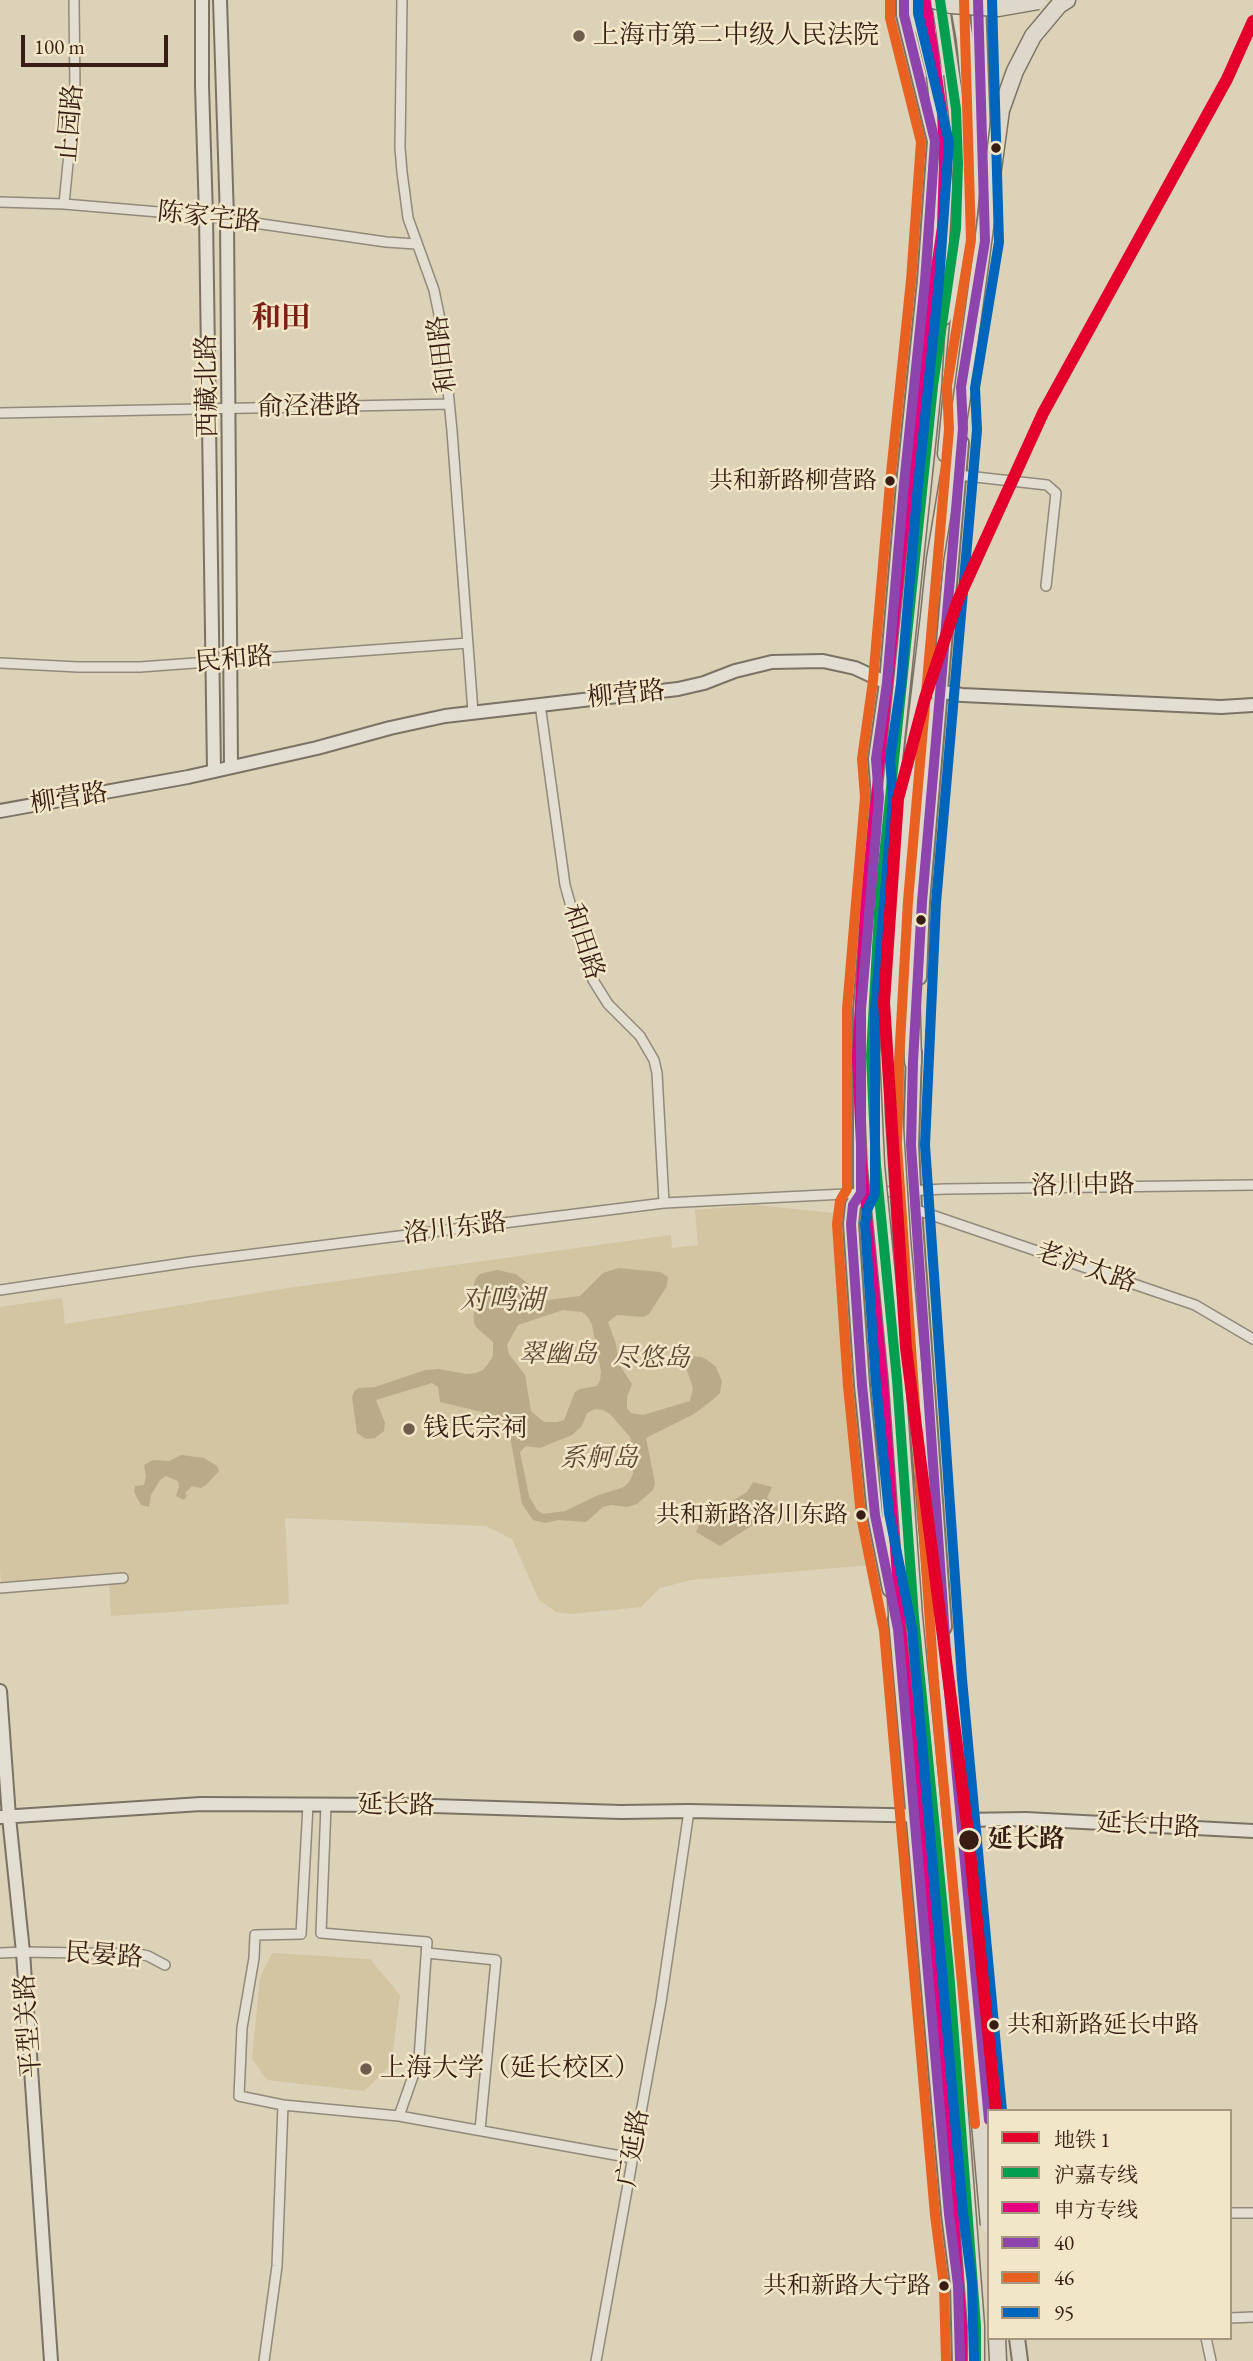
<!DOCTYPE html>
<meta charset="utf-8">
<style>
body{margin:0}
#map{position:relative;width:1253px;height:2361px;overflow:hidden;background:#dbd2b8;font-family:"EB Garamond","Noto Serif SC",serif}
canvas{display:block}
.legend{position:absolute;left:987px;top:2109px;width:245px;height:231px;box-sizing:border-box;background:#f1e6c7;border:2px solid #a7967f;margin:0;padding:9px 12px;list-style:none;font-size:21px;color:#371d14}
.legend li{display:flex;align-items:center;gap:14px;height:35px}
.legend b{width:35px;border:2px solid #a7967f}
.scale{position:absolute;left:21px;top:35px;width:147px;height:32px;box-sizing:border-box;border:4px solid #371d14;border-top:0;padding-left:9px;font-size:21px;line-height:24px;white-space:nowrap;color:#371d14;-webkit-text-stroke:5px #f1e6c7;paint-order:stroke}
</style>
<div id="map">
<canvas width="1253" height="2361"></canvas>
<ul class="legend">
<li><b style="height:9px;background:#e4002b"></b>地铁 1</li>
<li><b style="height:9px;background:#039f4e"></b>沪嘉专线</li>
<li><b style="height:9px;background:#e5007d"></b>申方专线</li>
<li><b style="height:9px;background:#8e44ad"></b>40</li>
<li><b style="height:9px;background:#e96121"></b>46</li>
<li><b style="height:9px;background:#0065bd"></b>95</li>
</ul>
<div class="scale">100 m</div>
</div>
<script>
const c = document.querySelector('canvas').getContext('2d');
c.lineJoin = 'round';
function fillPath(path, color) { c.fillStyle = color; c.fill(path, 'evenodd'); }
const toPath = rows => new Path2D(rows.map(r => 'M' + r).join(''));
function strokePath(path, color, width, dash) { c.strokeStyle = color; c.lineWidth = width; c.lineCap = dash ? 'butt' : 'round'; c.setLineDash(dash || []); c.stroke(path); }
function label(font, color, halo, rows, align = 'center') {
  c.font = font + ' "EB Garamond","Noto Serif SC",serif'; c.lineWidth = 5; c.setLineDash([]); c.textBaseline = 'middle'; c.strokeStyle = halo; c.fillStyle = color; for (const [text, x, y, turn = 0] of rows) {
    c.save(); c.translate(x, y); c.rotate((+turn || 0) * Math.PI / 180); c.textAlign = isNaN(turn) ? turn : align; if (halo) c.strokeText(text, 0, 0); c.fillText(text, 0, 0); c.restore();
  }
}
fillPath(toPath([
 [755,1205,843,1214,872,1565,691,1580,660,1588,641,1607,571,1614,556,1612,539,1600,512,1539,486,1526,285,1518,289,1604,111,1616,109,1583,2,1590,0,1569,0,1307,62,1298,65,1324,288,1288,671,1235,672,1248,698,1245,695,1210],
 [272,1953,370,1959,400,1995,391,2065,364,2091,267,2080,252,2059,260,1978]
]), '#d3c4a2');
fillPath(toPath([
 [618,1268,660,1272,668,1277,667,1286,649,1314,643,1317,617,1315,608,1322,616,1344,619,1364,632,1384,627,1397,627,1408,631,1413,643,1415,690,1401,693,1388,685,1365,690,1356,702,1357,710,1362,716,1367,722,1381,720,1393,710,1402,694,1414,646,1438,655,1483,653,1490,637,1504,627,1507,611,1505,603,1507,586,1522,558,1520,545,1523,533,1520,522,1504,509,1430,505,1420,495,1415,440,1402,438,1387,432,1383,376,1400,385,1423,384,1431,375,1438,366,1439,357,1433,352,1397,355,1390,359,1388,375,1387,425,1370,439,1369,466,1374,476,1373,483,1370,488,1364,493,1356,493,1342,476,1327,474,1322,473,1288,476,1278,480,1274,497,1270,516,1274,531,1286,535,1295,547,1300,580,1296,603,1273],
 [563,1310,582,1312,588,1317,592,1325,601,1372,600,1380,597,1386,580,1389,575,1392,564,1420,557,1422,544,1422,531,1411,525,1375,509,1354,507,1345,518,1325],
 [595,1409,603,1410,610,1414,630,1437,633,1449,633,1474,629,1482,624,1487,596,1496,565,1511,543,1514,537,1510,529,1496,520,1452,526,1446,540,1448,572,1435,582,1426,587,1413],
 [181,1455,204,1458,217,1466,219,1471,206,1485,201,1488,192,1486,185,1493,187,1496,184,1500,176,1496,179,1487,178,1481,166,1476,160,1480,151,1495,149,1507,141,1505,134,1492,135,1486,144,1485,146,1477,144,1465,153,1460,169,1461],
 [753,1482,772,1487,767,1498,780,1508,772,1518,756,1523,720,1546,696,1532,701,1520,747,1492]
]), '#bbaa8a');
const street = toPath([
 [402,0,400,148,402,172,408,218,434,290,442,329,452,431,473,712],
 [0,202,64,204,206,216,386,242,416,244],
 [64,204,75,92,74,0],
 [0,413,449,404],
 [958,475,1047,485,1056,493,1046,586],
 [0,663,78,667,140,667,468,643],
 [540,704,565,885,588,967,593,980,608,1004,640,1036,654,1060,657,1073,664,1203],
 [914,1209,1195,1305,1253,1339],
 [0,1290,190,1262,664,1203,945,1189,1253,1185],
 [0,1588,123,1578],
 [308,1805,301,1934,255,1935,254,1958,242,2028,239,2096,283,2105,399,2116,419,2059,427,1942,321,1933,326,1805],
 [0,1953,23,1952,139,1954,148,1956,165,1965],
 [427,1953,496,1960,480,2130],
 [399,2116,632,2158],
 [1230,2213,1253,2213],
 [1230,2318,1253,2317],
 [1206,2338,1211,2361],
 [264,2361,277,2266,283,2105],
 [596,2361,661,2002,689,1811]
]);
const secondary = toPath([
 [202,0,202,86,206,216,214,771],
 [220,0,227,218,231,767],
 [0,811,188,777,317,748,390,728,445,716,678,689,704,683,735,671,772,662,823,661,855,668,887,683,962,695,1221,707,1253,705],
 [0,1691,9,1817,23,1952,51,2361],
 [0,1817,201,1804,402,1805,621,1812,689,1811,938,1816,960,1820,1026,1819,1253,1831]
]);
const primary = toPath([
 [920,0,929,32],
 [978,0,985,190],
 [919,977,922,902,961,443],
 [914,1053,911,1145,914,1209,944,1627],
 [861,1193,872,1202,875,1229],
 [890,1589,875,1515,862,1385,851,1224,853,1205,861,1193,861,1009,879,797,876,759,887,683,904,484,925,281,935,141,904,15,904,0],
 [896,1619,949,2214,958,2285,960,2361],
 [980,2037,989,2123],
 [1017,2338,1020,2361]
]);
const highway = toPath([
 [909,0,924,31,935,76],
 [940,0,956,109,958,164,956,228,943,317],
 [1001,110,1015,71,1033,36,1059,5,1067,0],
 [946,454,972,181,972,111,965,40,958,0],
 [913,1062,911,983,914,898,930,707],
 [873,1252,898,1629],
 [997,2338,998,2361]
]);
strokePath(street, '#92897a', 12);
strokePath(secondary, '#7b7264', 16);
strokePath(primary, '#7b7264', 18);
strokePath(highway, '#7b7264', 19);
strokePath(street, '#e2ded1', 9);
strokePath(secondary, '#e2ded1', 12);
strokePath(primary, '#ddd8c9', 14);
strokePath(highway, '#ddd8c9', 16);
const highwayBridge = toPath([
 [934,0,951,5,998,8,1038,1],
 [935,76,941,128,944,186,933,386,880,894,871,1056,876,1165,897,1380,914,1617,949,1971,976,2326,976,2361],
 [989,2225,902,1239,894,1113,894,1046,901,895,914,742,929,616,935,559,961,404,1001,110]
]);
strokePath(highwayBridge, '#7b7264', 19, []);
strokePath(highwayBridge, '#ddd8c9', 16);
strokePath(toPath([
 [940,0,956,109,958,164,956,228,933,386,880,894,871,1056,876,1165,897,1380,914,1617,949,1971,976,2326,976,2361]
]), '#039f4e', 10);
strokePath(toPath([
 [926,2,942,110,944,164,942,227,919,385,866,893,857,1057,862,1166,883,1381,900,1618,935,1972,962,2327,962,2361]
]), '#e5007d', 10);
strokePath(toPath([
 [904,0,904,15,935,141,925,281,904,484,887,683,876,759,879,797,861,1009,861,1193,853,1205,851,1224,862,1385,875,1515,898,1629,949,2214,958,2285,960,2361],
 [978,0,985,241,961,387,963,429,922,902,913,1062,911,1145,948,1680,989,2120]
]), '#8e44ad', 10);
strokePath(toPath([
 [890,0,890,18,921,142,911,280,890,483,873,681,862,759,865,797,847,1009,847,1189,840,1201,837,1224,848,1386,861,1516,884,1631,935,2215,944,2286,946,2361],
 [964,0,971,240,947,386,949,429,908,901,899,1061,897,1145,934,1681,975,2124]
]), '#e96121', 10);
strokePath(toPath([
 [918,0,918,13,949,142,939,282,918,485,901,684,890,759,893,798,875,1010,875,1194,867,1210,865,1224,876,1384,889,1513,912,1628,963,2213,972,2283,974,2361],
 [992,0,999,242,975,388,977,430,936,903,925,1145,962,1679,1002,2111]
]), '#0065bd', 10);
strokePath(toPath([
 [996,2111,968,1832,906,1348,884,1002,898,799,925,698,958,600,1043,413,1227,79,1253,21]
]), '#e4002b', 12);
for (const [x, y, r, color] of [
 [579,36,7,"#705c4d"],
 [996,148,6,"#371d14"],
 [890,481,6,"#371d14"],
 [921,920,6,"#371d14"],
 [409,1429,7,"#705c4d"],
 [861,1515,6,"#371d14"],
 [969,1840,11,"#371d14"],
 [994,2025,6,"#371d14"],
 [366,2069,7,"#705c4d"],
 [944,2286,6,"#371d14"]
]) { const dot = new Path2D(); dot.arc(x, y, r, 0, 2 * Math.PI); c.fillStyle = color; c.fill(dot); strokePath(dot, '#f1e6c7', 2.5); }
label('24px', '#371d14', '#f1e6c7', [
 ["共和新路柳营路",877,481],
 ["共和新路洛川东路",848,1515],
 ["共和新路延长中路",1007,2025,"left"],
 ["共和新路大宁路",931,2286]
], 'right');
label('26px', '#371d14', '#f1e6c7', [
 ["上海市第二中级人民法院",593,36],
 ["钱氏宗祠",423,1429],
 ["上海大学（延长校区）",380,2069]
], 'left');
label('26px', '#371d14', '#f1e6c7', [
 ["止园路",71,123,-85],
 ["陈家宅路",209,218,6],
 ["和田路",443,354,-97],
 ["西藏北路",208,386,-91],
 ["俞泾港路",309,407,-1],
 ["民和路",234,660,-5],
 ["柳营路",626,695,-6],
 ["柳营路",69,799,-9],
 ["和田路",583,942,72],
 ["洛川中路",1083,1186,-1],
 ["洛川东路",455,1229,-7],
 ["老沪太路",1086,1268,19],
 ["延长路",396,1806,1],
 ["延长中路",1148,1826,3],
 ["民晏路",104,1956,4],
 ["平型关路",29,2026,-94],
 ["广延路",634,2148,-80]
]);
label('italic 26px', '#5c4433', '#f1e6c7', [
 ["翠幽岛",558,1355],
 ["尽悠岛",651,1359],
 ["系舸岛",599,1459]
]);
label('bold 26px', '#371d14', '#f1e6c7', [
 ["延长路",987,1840]
], 'left');
label('italic 28px', '#604836', '#f1e6c7', [
 ["对鸣湖",502,1301]
]);
label('bold 30px', '#7a1f14', '#f1e6c7', [
 ["和田",281,319]
]);
</script>
